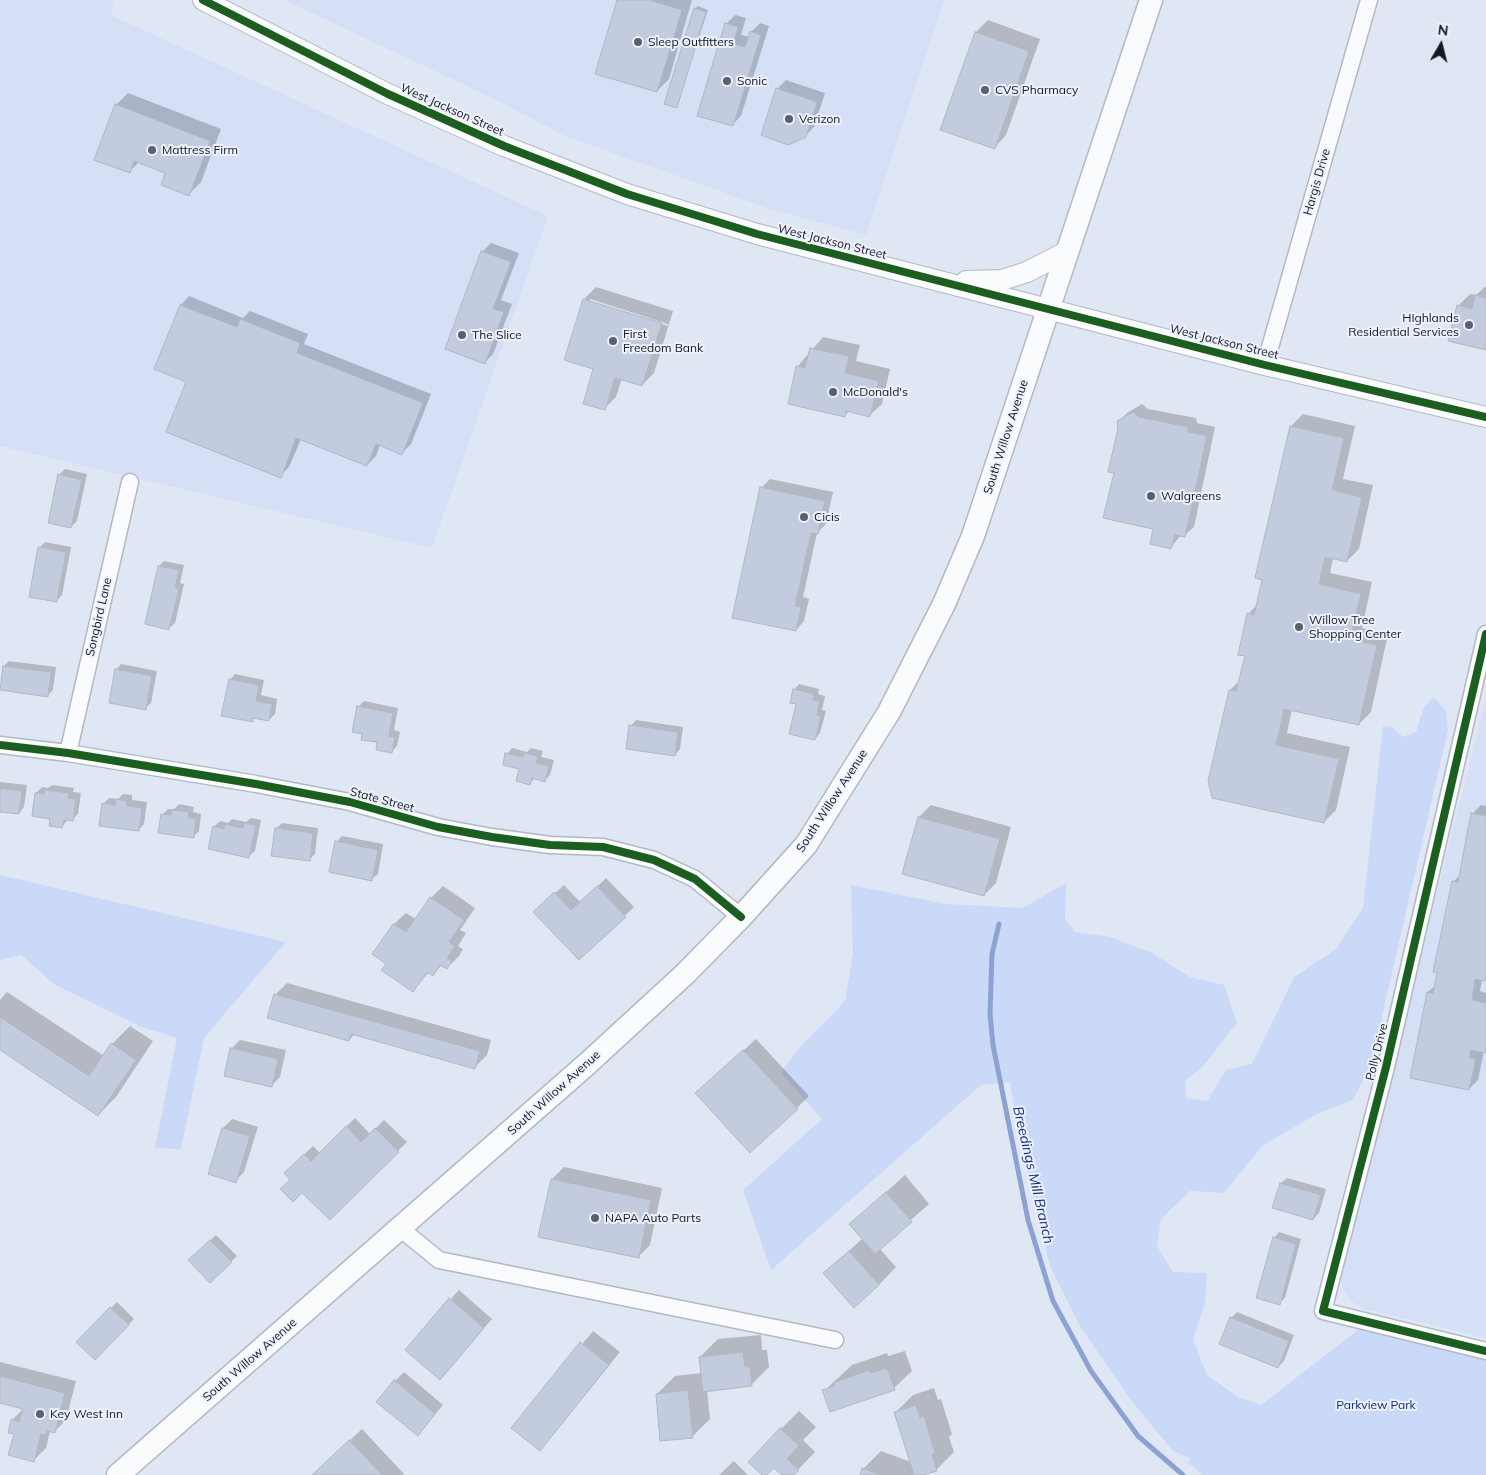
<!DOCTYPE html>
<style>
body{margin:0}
#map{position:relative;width:1486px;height:1475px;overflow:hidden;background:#e0e7f4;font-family:Mulish,sans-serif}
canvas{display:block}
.north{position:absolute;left:1416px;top:20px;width:50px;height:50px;-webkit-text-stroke:4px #ecf1fb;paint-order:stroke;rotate:8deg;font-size:14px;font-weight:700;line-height:20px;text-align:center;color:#141821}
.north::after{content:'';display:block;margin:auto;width:18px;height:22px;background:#141821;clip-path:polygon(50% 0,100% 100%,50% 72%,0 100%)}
</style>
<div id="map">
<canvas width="1486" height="1475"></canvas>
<div class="north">N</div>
</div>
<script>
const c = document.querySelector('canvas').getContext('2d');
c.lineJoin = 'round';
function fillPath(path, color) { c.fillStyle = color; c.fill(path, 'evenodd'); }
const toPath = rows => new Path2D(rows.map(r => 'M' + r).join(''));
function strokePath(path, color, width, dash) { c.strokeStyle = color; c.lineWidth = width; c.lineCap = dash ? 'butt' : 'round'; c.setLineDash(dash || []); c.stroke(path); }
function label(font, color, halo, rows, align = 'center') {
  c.font = font + ' Mulish,sans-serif'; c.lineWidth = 4; c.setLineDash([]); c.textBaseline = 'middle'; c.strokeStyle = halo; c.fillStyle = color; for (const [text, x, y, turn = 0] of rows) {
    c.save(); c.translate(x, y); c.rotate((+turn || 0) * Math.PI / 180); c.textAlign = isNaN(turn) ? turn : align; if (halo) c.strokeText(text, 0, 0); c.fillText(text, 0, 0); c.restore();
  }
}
fillPath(toPath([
 [0,0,114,0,111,15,548,216,432,548,0,446],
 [284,0,944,0,866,235,770,209,565,136,494,99],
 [1486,699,1486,1338,1364,1309,1354,1303,1345,1293,1341,1283,1342,1267]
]), '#d5e0f7');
fillPath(toPath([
 [1434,697,1446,711,1448,730,1371,1064,1353,1100,1317,1114,1262,1146,1224,1193,1190,1191,1161,1219,1157,1246,1173,1272,1207,1273,1205,1303,1193,1339,1207,1375,1238,1397,1261,1405,1359,1329,1486,1360,1486,1475,1203,1475,1187,1462,1191,1459,1173,1451,1130,1399,1080,1326,1050,1266,1019,1138,1010,1082,981,1085,771,1270,743,1190,822,1119,781,1073,798,1049,845,1001,853,953,851,885,946,904,1023,908,1066,883,1065,919,1075,932,1110,937,1152,953,1190,977,1224,985,1237,1023,1204,1065,1185,1081,1186,1098,1207,1101,1226,1070,1252,1064,1294,977,1336,949,1363,908,1383,726,1392,727,1403,737,1416,732,1424,707],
 [0,875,286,942,204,1038,181,1149,155,1148,177,1038,142,1027,55,985,21,955,0,960]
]), '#cbd9f8');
fillPath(toPath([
 [618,0,692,0,669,79,657,91],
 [698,6,708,10,676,106,695,9],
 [735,15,746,18,741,35,750,37,751,32,760,23,769,26,741,116,732,125,726,24],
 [988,20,1040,39,1006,135,995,147,942,129,976,32],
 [786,80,825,93,814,127,805,136,777,89],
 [128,93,221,129,201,182,189,194,167,172,139,162,129,172,116,105],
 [491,243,519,253,501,300,512,304,493,354,484,363,482,252],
 [1486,286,1486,349,1458,306,1470,294,1476,295],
 [596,287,673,311,654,373,642,385,622,378,616,397,604,409,595,368,566,359,584,299],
 [590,299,668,324,668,326,590,302],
 [189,296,243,318,250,311,308,334,304,344,431,394,411,444,402,453,380,445,376,456,367,465,301,439,289,467,280,476,188,381,181,305],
 [823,337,860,345,856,361,890,369,882,404,870,415,849,411,845,416,797,367],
 [1142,404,1148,409,1196,418,1197,423,1215,427,1194,527,1185,535,1181,535,1171,547,1115,472,1118,422,1127,413],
 [1303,414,1355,426,1343,479,1373,485,1359,549,1347,561,1333,558,1330,573,1372,582,1362,628,1388,634,1371,712,1359,724,1292,709,1287,733,1350,747,1336,810,1324,822,1230,690,1240,680,1246,655,1248,614,1258,604,1291,426],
 [65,469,87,474,77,521,71,527,59,475],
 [770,479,833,492,826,524,817,533,803,597,809,599,804,621,796,630,761,488],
 [45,542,71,547,62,595,57,601,39,548],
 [164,561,184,565,180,583,184,584,175,623,169,628,159,566],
 [9,661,56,667,53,690,47,696,4,666],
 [121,664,157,671,151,703,145,708,116,670],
 [235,674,264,680,261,695,277,699,275,714,269,720,256,717,252,720,230,680],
 [799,684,819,689,818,694,825,696,822,710,826,711,820,733,815,739,797,703,794,690],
 [364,701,398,708,394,730,400,732,397,746,391,752,363,733,358,707],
 [636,720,683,727,680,749,675,755,631,726],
 [512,748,527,752,531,748,543,751,541,757,554,760,550,775,545,780,535,778,530,783,521,768,507,754],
 [0,782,27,785,24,807,19,813,0,811],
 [52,785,74,788,73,792,81,793,78,814,72,820,68,819,62,827,52,818,33,815,36,793,42,787,48,788],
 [123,794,132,795,132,800,147,802,144,824,138,830,103,804,109,798,118,799],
 [179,804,194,807,193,812,201,814,199,831,193,837,163,814,168,809,174,809],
 [931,805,1011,827,996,883,984,895,919,817],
 [1481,805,1486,806,1486,978,1482,979,1480,991,1486,993,1486,1052,1484,1051,1478,1080,1469,1089,1428,992,1436,985,1453,882,1460,875,1472,814],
 [251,818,261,820,255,851,249,856,214,827,220,821,228,823,232,819,246,822],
 [282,823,318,828,315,854,309,860,276,829],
 [342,836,383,844,378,874,372,879,336,842],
 [606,878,634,907,579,959,544,903,564,885,581,903],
 [443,886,475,908,460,930,466,933,458,946,463,949,459,956,447,968,442,965,433,974,429,972,413,990,387,963,374,954,394,924,406,913,417,920,431,898],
 [287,983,491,1040,487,1055,475,1067,355,1034,349,1040,275,995],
 [7,992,104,1056,112,1044,130,1026,153,1041,116,1097,98,1115,0,1049,0,1000],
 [756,1039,809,1096,797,1108,709,1082],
 [240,1040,286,1050,280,1077,271,1086,231,1049],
 [355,1118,370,1134,384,1120,407,1142,330,1219,285,1173,313,1146,320,1153],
 [232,1119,258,1127,244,1172,235,1181,210,1173,223,1128],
 [564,1167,662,1188,650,1245,638,1257,540,1236,552,1179],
 [905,1175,929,1204,879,1248,896,1267,879,1285,825,1273,863,1238,851,1224],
 [1287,1178,1326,1189,1319,1213,1313,1219,1281,1183],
 [1279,1232,1301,1239,1285,1298,1279,1303,1274,1238],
 [216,1235,237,1256,210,1281,190,1260],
 [459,1290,492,1319,448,1369,406,1349],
 [117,1302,134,1319,95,1358,78,1342],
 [1237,1312,1294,1335,1284,1361,1278,1367,1231,1318],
 [593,1331,620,1352,540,1450,513,1428],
 [761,1335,762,1350,767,1350,769,1367,751,1385,707,1390,710,1419,692,1437,657,1394,675,1376,702,1373,700,1357,718,1339],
 [905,1351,912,1371,894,1388,824,1391,852,1365,887,1353,888,1356],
 [0,1362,76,1381,66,1420,54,1432,50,1431,46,1448,34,1460,15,1433,12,1420,24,1408,0,1402],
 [404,1372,443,1405,426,1425,395,1381],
 [934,1388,938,1400,941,1399,952,1434,949,1437,954,1452,936,1470,919,1475,861,1475,863,1469,881,1451,911,1462,895,1413,913,1395],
 [799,1411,816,1427,803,1440,815,1452,793,1475,783,1475,774,1466,764,1475,781,1429],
 [362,1429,404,1474,403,1475,313,1475],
 [734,1461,748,1475,719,1475]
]), '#0003');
strokePath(toPath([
 [999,924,992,954,991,983,990,1014,993,1045,1028,1220,1053,1301,1091,1371,1138,1436,1183,1475]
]), '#8da2d2', 5);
const building = toPath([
 [617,0,649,0,682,10,657,92,595,74,617,0],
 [694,8,706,12,677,108,664,104,694,8],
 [725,23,738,27,733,44,745,47,750,31,761,35,733,126,697,116,725,23],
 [975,32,1029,51,995,149,940,130,975,32],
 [776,88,817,102,806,137,788,145,761,135,776,88],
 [115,104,210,141,189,196,161,185,165,173,134,161,130,173,94,160,115,104],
 [481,251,511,262,493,309,504,312,485,364,445,349,481,251],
 [1475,295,1486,298,1486,350,1448,341,1457,305,1472,309,1475,295],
 [583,299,662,323,642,386,615,378,605,410,583,404,593,369,564,360,583,299],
 [180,305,237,327,240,319,300,343,297,353,423,403,402,455,376,444,367,466,296,438,281,478,166,432,186,382,154,369,180,305],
 [810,348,849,356,845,373,879,381,870,417,846,411,845,417,788,404,796,366,805,368,810,348],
 [1133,412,1139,417,1188,427,1188,432,1207,436,1185,537,1175,535,1171,549,1150,544,1153,529,1103,518,1114,473,1108,472,1118,428,1117,421,1133,412],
 [1290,426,1344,438,1332,490,1362,497,1347,562,1325,557,1319,584,1361,594,1350,639,1377,645,1359,725,1284,709,1276,745,1339,759,1324,823,1212,798,1208,781,1229,690,1236,691,1245,656,1238,655,1247,613,1254,615,1262,580,1255,578,1290,426],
 [58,474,82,480,71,528,48,523,58,474],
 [760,487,825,501,818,534,811,533,795,606,801,607,796,631,732,618,760,487],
 [38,547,66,552,57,602,29,597,38,547],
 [158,566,179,570,175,588,179,589,169,630,145,624,158,566],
 [3,666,51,672,48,697,0,690,3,666],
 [115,669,152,676,146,710,109,703,115,669],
 [229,679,259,685,256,701,272,704,269,721,253,718,253,722,221,716,229,679],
 [793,689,814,694,813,700,820,701,817,715,821,716,815,740,789,734,796,704,790,703,793,689],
 [357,706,393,713,389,736,395,737,392,753,376,750,377,742,361,740,362,734,352,732,357,706],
 [629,725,678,732,675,756,626,749,629,725],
 [505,753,523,757,524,753,538,756,536,763,549,766,545,782,532,778,530,785,516,781,519,769,503,765,505,753],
 [0,788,22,791,19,814,0,812,0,788],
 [45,790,69,793,68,798,76,799,73,821,64,820,62,828,49,826,50,819,32,816,35,793,44,794,45,790],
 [116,799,127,801,127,806,142,808,139,831,99,826,102,803,115,805,116,799],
 [172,810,189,812,188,818,196,819,194,838,158,833,161,814,171,815,172,810],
 [1471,813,1486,816,1486,974,1485,981,1475,979,1472,1000,1486,1003,1486,1053,1471,1050,1470,1058,1476,1059,1469,1090,1410,1078,1427,992,1433,993,1437,973,1433,972,1452,881,1458,882,1471,813],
 [918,817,1000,839,984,896,902,874,918,817],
 [244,823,256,825,249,858,208,849,213,826,224,829,225,824,243,828,244,823],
 [275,828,313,833,310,861,271,856,275,828],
 [335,841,378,850,372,881,329,872,335,841],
 [597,886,626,917,579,960,533,912,554,892,571,910,597,886],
 [430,897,464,920,449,942,455,946,447,958,452,961,447,969,440,965,433,976,427,972,413,992,381,970,386,964,372,954,393,924,406,932,430,897],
 [274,994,480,1051,475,1069,351,1034,349,1041,267,1018,274,994],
 [0,1017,89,1076,111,1043,136,1060,98,1116,0,1050,0,1017],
 [230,1048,278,1059,272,1087,224,1076,230,1048],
 [743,1050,798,1109,750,1153,695,1093,743,1050],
 [346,1126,361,1142,375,1128,399,1152,330,1220,302,1193,293,1202,280,1189,290,1180,284,1173,304,1154,311,1161,346,1126],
 [222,1128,250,1136,236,1183,208,1174,222,1128],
 [551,1179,651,1200,639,1258,538,1237,551,1179],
 [1280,1183,1321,1195,1313,1220,1272,1208,1280,1183],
 [886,1192,912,1222,875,1254,849,1224,886,1192],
 [1273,1237,1296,1244,1280,1305,1256,1298,1273,1237],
 [210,1240,232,1262,210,1283,188,1260,210,1240],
 [849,1251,879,1285,854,1308,823,1273,849,1251],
 [449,1298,484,1328,440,1380,405,1350,449,1298],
 [110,1307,129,1325,95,1360,76,1342,110,1307],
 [1230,1317,1289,1341,1278,1368,1219,1344,1230,1317],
 [580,1342,609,1365,540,1451,511,1428,580,1342],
 [743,1352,745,1367,750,1367,752,1386,703,1392,699,1357,743,1352],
 [887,1368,895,1390,830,1412,822,1390,834,1386,833,1383,869,1370,870,1373,887,1368],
 [0,1376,65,1393,55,1433,47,1431,46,1435,41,1434,34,1462,8,1455,14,1434,8,1433,11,1419,19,1422,23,1409,0,1403,0,1376],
 [394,1380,435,1414,418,1436,376,1402,394,1380],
 [688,1390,693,1438,660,1441,656,1394,688,1390],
 [916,1405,920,1418,924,1416,935,1453,932,1454,937,1471,923,1475,914,1475,894,1412,916,1405],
 [780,1428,799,1446,787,1459,799,1470,794,1475,782,1475,774,1468,767,1475,762,1475,748,1462,780,1428],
 [349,1440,382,1475,312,1475,349,1440],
 [862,1468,881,1475,860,1475,862,1468]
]);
fillPath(building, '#c3ccdf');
strokePath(building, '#b2b7c1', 1);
const minor = toPath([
 [1265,365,1369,0],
 [1486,634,1386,1067,1323,1311,1486,1351],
 [0,745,68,753,256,784,350,802,438,827,492,837,550,845,603,847,654,860,695,879,741,917],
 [68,753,130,482],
 [401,1229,439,1260,835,1340]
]);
const tertiary = toPath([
 [203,0,388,94,504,146,627,194,757,234,1265,365,1486,417],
 [966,281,1002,280,1027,272,1068,251]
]);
const secondary = toPath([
 [118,1475,587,1064,685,974,741,917,806,845,889,712,944,604,973,536,1151,0]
]);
strokePath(minor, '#b3b8c2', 19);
strokePath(tertiary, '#b3b8c2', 22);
strokePath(secondary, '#b3b8c2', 25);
strokePath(minor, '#fafbfd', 16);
strokePath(tertiary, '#fafbfd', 20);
strokePath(secondary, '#fafbfd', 22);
strokePath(toPath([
 [203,0,388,94,504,146,627,194,757,234,1265,365,1486,417],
 [1486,634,1386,1067,1323,1311,1486,1351],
 [0,745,68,753,256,784,350,802,438,827,492,837,550,845,603,847,654,860,695,879,741,917]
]), '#1b5e20', 8);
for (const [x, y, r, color] of [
 [638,42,5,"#5b606b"],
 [727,81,5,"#5b606b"],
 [985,90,5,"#5b606b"],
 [789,119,5,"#5b606b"],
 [152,150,5,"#5b606b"],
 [1469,325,5,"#5b606b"],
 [462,335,5,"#5b606b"],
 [613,341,5,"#5b606b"],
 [833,392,5,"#5b606b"],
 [1151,496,5,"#5b606b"],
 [804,517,5,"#5b606b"],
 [1299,627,5,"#5b606b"],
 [595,1218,5,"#5b606b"],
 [40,1414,5,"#5b606b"]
]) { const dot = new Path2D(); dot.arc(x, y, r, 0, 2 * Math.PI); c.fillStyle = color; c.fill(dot); strokePath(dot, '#ecf1fb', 2); }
label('12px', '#141821', '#ecf1fb', [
 ["Sleep Outfitters",648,42],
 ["Sonic",737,81],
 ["CVS Pharmacy",995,90],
 ["Verizon",799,119],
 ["Mattress Firm",162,150],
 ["HIghlands",1459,318,"right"],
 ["Residential Services",1459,332,"right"],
 ["First",623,334],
 ["Freedom Bank",623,348],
 ["The Slice",472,335],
 ["McDonald's",843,392],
 ["Walgreens",1161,496],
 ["Cicis",814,517],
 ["Willow Tree",1309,620],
 ["Shopping Center",1309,634],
 ["NAPA Auto Parts",605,1218],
 ["Key West Inn",50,1414]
], 'left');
label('12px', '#141821', '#ecf1fb', [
 ["West Jackson Street",452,110,24],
 ["Hargis Drive",1317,182,-74],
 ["West Jackson Street",832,242,14],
 ["West Jackson Street",1224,342,14],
 ["South Willow Avenue",1006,437,-72],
 ["Songbird Lane",99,617,-77],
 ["State Street",382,800,15],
 ["South Willow Avenue",832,801,-57],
 ["Polly Drive",1377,1052,-76],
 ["South Willow Avenue",554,1093,-42],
 ["South Willow Avenue",250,1360,-41]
]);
label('12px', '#122772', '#ecf1fb', [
 ["Parkview Park",1376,1405]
]);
label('italic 14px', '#182f7b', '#ecf1fb', [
 ["Breedings Mill Branch",1033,1175,77]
]);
</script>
